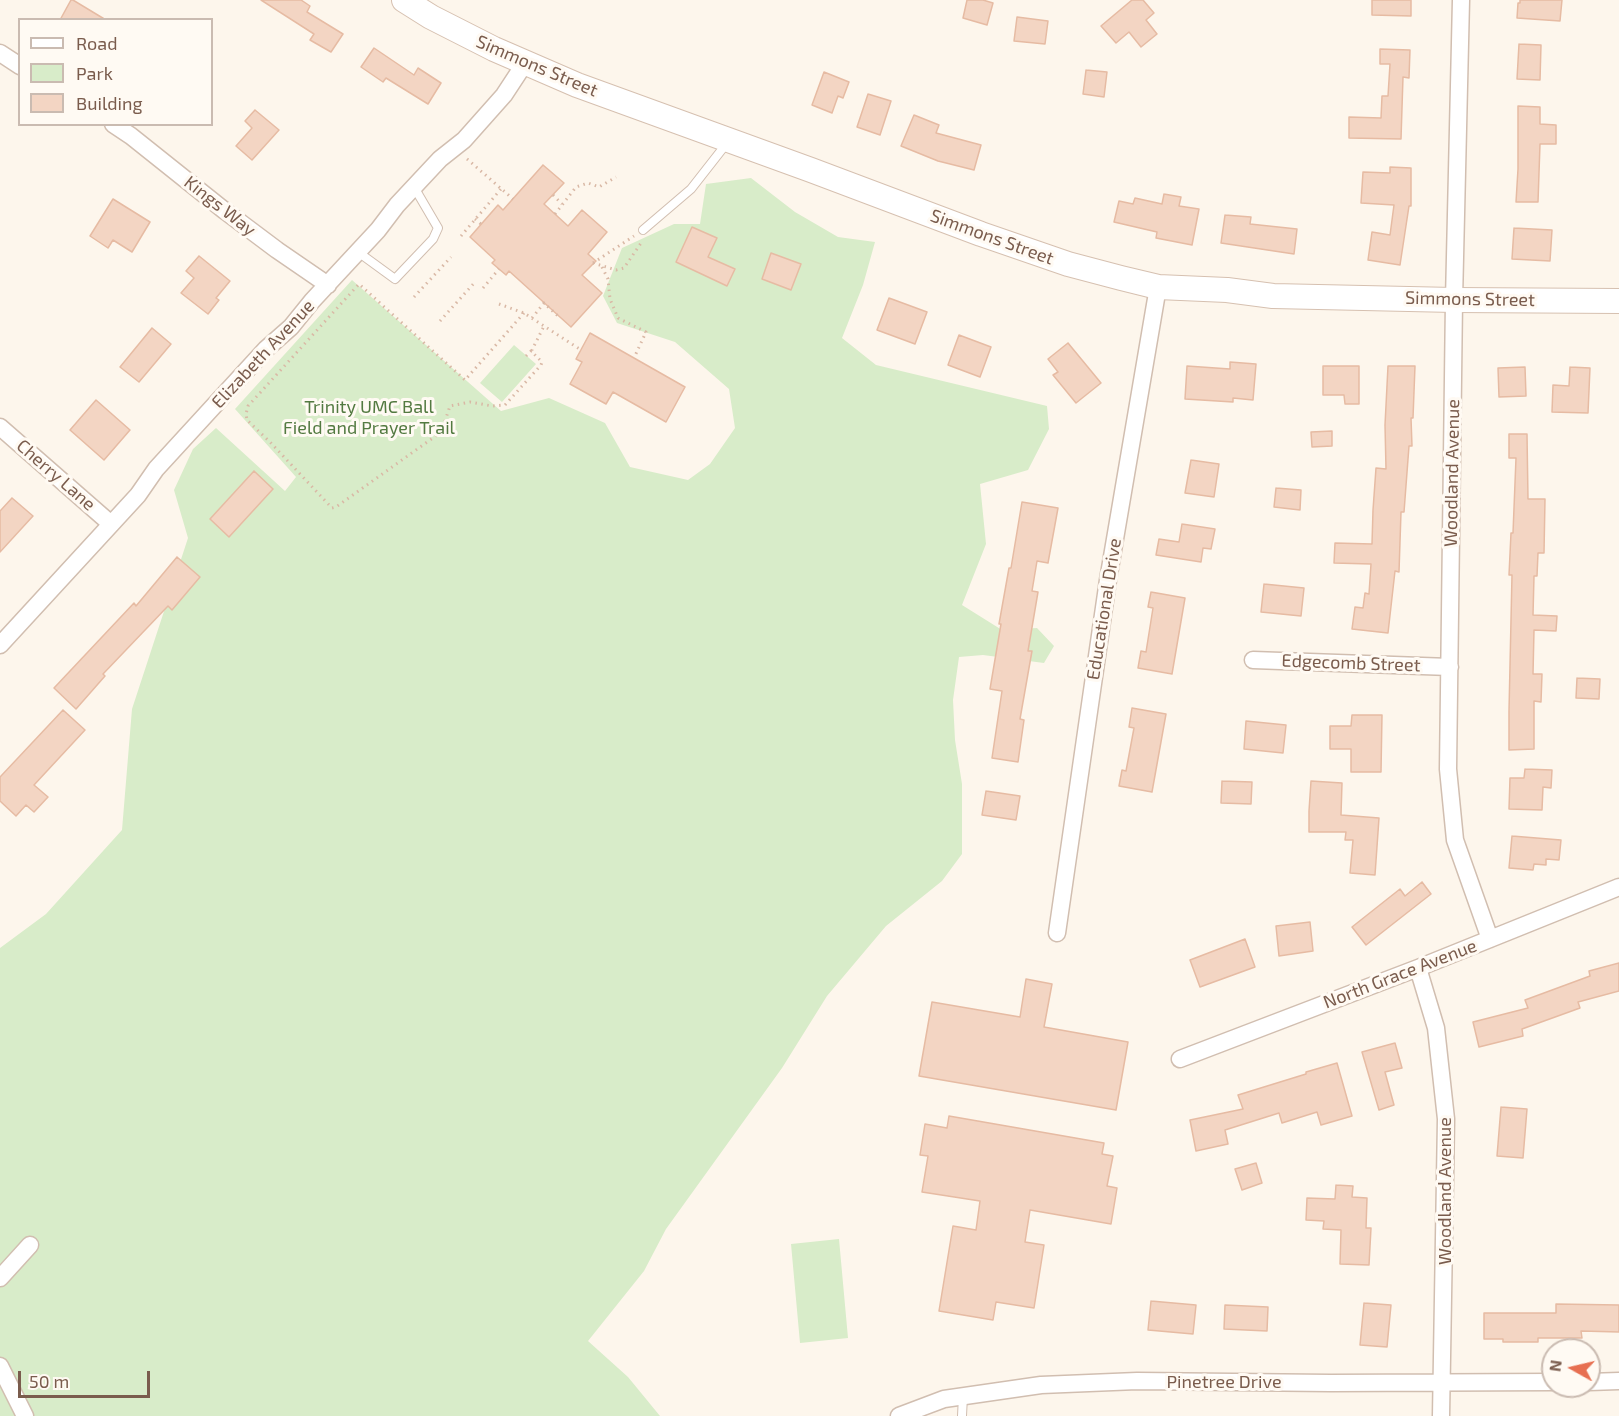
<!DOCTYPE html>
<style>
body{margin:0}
#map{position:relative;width:1619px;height:1416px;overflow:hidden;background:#fdf6ec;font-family:"Exo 2",sans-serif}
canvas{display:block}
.legend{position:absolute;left:18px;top:18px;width:195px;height:108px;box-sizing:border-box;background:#fffaf3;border:2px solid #cabbb1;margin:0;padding:8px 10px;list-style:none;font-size:18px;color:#7a5c4d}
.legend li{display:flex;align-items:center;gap:12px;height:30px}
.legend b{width:30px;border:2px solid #cabbb1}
.north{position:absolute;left:1541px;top:1338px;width:60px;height:60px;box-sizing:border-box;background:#fffaf3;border:2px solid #cabbb1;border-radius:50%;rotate:278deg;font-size:16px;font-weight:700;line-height:24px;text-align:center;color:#7a5c4d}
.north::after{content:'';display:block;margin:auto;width:21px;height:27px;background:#e76f51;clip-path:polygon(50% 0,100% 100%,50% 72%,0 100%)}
.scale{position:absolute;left:18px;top:1371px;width:132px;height:27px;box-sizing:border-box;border:3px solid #7a5c4d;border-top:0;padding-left:8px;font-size:18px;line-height:21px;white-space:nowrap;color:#7a5c4d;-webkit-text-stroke:4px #fffaf3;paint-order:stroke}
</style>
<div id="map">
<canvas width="1619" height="1416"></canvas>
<ul class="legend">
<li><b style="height:8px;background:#fff"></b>Road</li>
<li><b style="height:16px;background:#d8ecc9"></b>Park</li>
<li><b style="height:16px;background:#f3d5c3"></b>Building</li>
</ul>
<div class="north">N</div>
<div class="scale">50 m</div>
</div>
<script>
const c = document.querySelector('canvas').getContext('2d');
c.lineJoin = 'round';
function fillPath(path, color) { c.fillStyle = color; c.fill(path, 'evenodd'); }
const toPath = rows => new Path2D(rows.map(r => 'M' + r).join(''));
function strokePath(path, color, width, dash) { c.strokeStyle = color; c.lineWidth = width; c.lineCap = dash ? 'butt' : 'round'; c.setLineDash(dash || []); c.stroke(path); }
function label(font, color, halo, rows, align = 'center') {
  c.font = font + ' "Exo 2",sans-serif'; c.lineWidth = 6; c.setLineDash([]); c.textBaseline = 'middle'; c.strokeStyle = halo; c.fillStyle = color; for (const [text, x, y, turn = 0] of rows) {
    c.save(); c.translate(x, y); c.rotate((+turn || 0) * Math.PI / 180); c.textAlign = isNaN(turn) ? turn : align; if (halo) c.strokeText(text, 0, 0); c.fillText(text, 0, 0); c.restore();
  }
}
fillPath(toPath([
 [751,178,795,212,838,237,875,242,863,285,842,338,876,365,1047,406,1049,429,1028,470,980,484,986,544,962,605,1002,630,1037,628,1054,646,1044,663,983,655,959,657,953,700,955,740,962,784,962,854,942,881,886,926,827,996,782,1068,666,1229,644,1271,588,1341,628,1377,660,1416,0,1416,0,948,46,914,122,830,132,709,188,538,174,490,193,449,216,428,285,491,296,477,235,409,352,280,501,411,549,398,605,423,630,467,688,480,710,464,735,428,729,389,675,342,617,323,603,296,622,248,674,224,700,224,706,184],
 [514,345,536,364,502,402,480,383],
 [839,1239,848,1338,800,1343,791,1244]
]), '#d8ecc9');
const building = toPath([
 [71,0,73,0,106,20,60,20,71,0],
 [261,0,301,0,310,6,307,12,343,34,331,52,310,40,314,34,261,0],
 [967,0,983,0,993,3,987,25,963,18,967,0],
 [1132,0,1143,0,1154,13,1146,20,1157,34,1141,47,1129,32,1116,43,1101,26,1132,0],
 [1372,0,1411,0,1411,16,1372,15,1372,0],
 [1520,0,1562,0,1560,21,1517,18,1518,3,1520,3,1520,0],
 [1017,17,1048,21,1045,44,1014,41,1017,17],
 [1519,44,1541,45,1540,80,1517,79,1519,44],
 [374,48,414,75,418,68,441,83,428,104,386,78,383,82,361,67,374,48],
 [1380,49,1410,50,1409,78,1403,77,1401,139,1349,138,1349,117,1381,118,1382,96,1388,96,1390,64,1380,64,1380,49],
 [1086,70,1107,72,1104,97,1083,94,1086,70],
 [824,72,849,82,843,98,838,96,832,113,812,105,824,72],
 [868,94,891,101,880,135,857,127,868,94],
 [1518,106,1540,107,1540,124,1556,125,1556,144,1540,144,1538,202,1516,202,1518,169,1518,106],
 [255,110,279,130,252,160,236,146,252,128,245,121,255,110],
 [914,115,939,125,936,133,981,145,974,170,938,161,901,146,914,115],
 [543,165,564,183,544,204,568,226,582,210,607,232,588,254,596,261,582,275,602,293,571,327,509,271,506,275,492,263,495,260,470,237,498,205,503,210,543,165],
 [1390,167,1411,168,1411,206,1409,206,1400,265,1368,260,1372,232,1390,235,1394,205,1361,203,1363,172,1390,173,1390,167],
 [1164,194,1181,197,1179,206,1199,209,1192,245,1156,238,1157,232,1114,222,1119,201,1133,204,1135,198,1162,204,1164,194],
 [113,199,150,222,132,252,113,240,108,248,90,236,113,199],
 [1225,215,1251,217,1250,224,1297,229,1294,254,1221,243,1225,215],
 [692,227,717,238,708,257,735,269,727,286,676,262,692,227],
 [1514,228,1552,230,1550,261,1512,259,1514,228],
 [771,253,801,264,791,290,762,279,771,253],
 [199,256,230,281,216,298,219,300,208,314,181,293,194,278,186,271,199,256],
 [889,298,927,312,915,344,877,330,889,298],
 [152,328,171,344,139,382,120,367,152,328],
 [590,333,685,387,666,422,613,392,606,404,570,384,582,362,576,359,590,333],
 [959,335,991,347,980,377,948,365,959,335],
 [1068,343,1101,383,1076,403,1053,375,1058,372,1048,359,1068,343],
 [1230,362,1256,364,1253,400,1233,398,1233,402,1185,399,1187,366,1230,369,1230,362],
 [1323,366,1359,366,1359,404,1345,404,1344,395,1323,395,1323,366],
 [1388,366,1415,366,1413,418,1411,418,1412,446,1409,446,1404,512,1401,512,1399,572,1395,571,1388,633,1352,629,1355,607,1363,608,1365,593,1369,594,1371,564,1334,563,1335,543,1372,544,1373,510,1376,468,1386,469,1385,425,1388,366],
 [1525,367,1526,396,1499,397,1498,368,1525,367],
 [1570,367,1590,368,1588,413,1552,412,1553,385,1569,386,1570,367],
 [96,400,130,430,104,460,70,430,96,400],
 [1332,431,1332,446,1312,447,1311,432,1332,431],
 [1509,434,1527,434,1528,499,1545,499,1544,553,1538,553,1537,576,1534,576,1533,615,1557,616,1556,631,1534,630,1533,674,1542,674,1541,702,1534,701,1534,749,1509,750,1509,711,1512,575,1509,575,1511,533,1513,533,1516,458,1509,458,1509,434],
 [1191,460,1219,464,1214,497,1185,493,1191,460],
 [254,471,273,489,229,537,210,519,254,471],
 [1276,488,1301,490,1300,510,1274,507,1276,488],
 [12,498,33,516,0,552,0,511,12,498],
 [1022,502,1058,508,1048,563,1037,561,1032,591,1038,592,1028,651,1032,651,1020,719,1024,720,1018,762,992,758,1002,691,990,689,1001,624,999,624,1009,568,1011,568,1022,502],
 [1182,524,1215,529,1211,549,1203,548,1201,562,1156,555,1159,539,1179,542,1182,524],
 [177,557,200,577,172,610,168,606,103,674,105,676,76,709,54,688,134,603,136,606,177,557],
 [1264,584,1304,588,1301,616,1261,612,1264,584],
 [1151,592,1185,598,1172,674,1138,668,1141,651,1146,652,1153,608,1148,607,1151,592],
 [1577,678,1600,679,1599,699,1576,698,1577,678],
 [1132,708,1166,714,1152,792,1119,786,1122,770,1126,771,1134,728,1129,727,1132,708],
 [63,710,85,730,34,785,48,797,34,812,26,805,16,816,0,801,0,777,63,710],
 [1352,715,1382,715,1381,772,1351,772,1351,749,1330,749,1330,726,1351,726,1352,715],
 [1246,721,1286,725,1283,753,1244,749,1246,721],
 [1525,769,1552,770,1551,788,1543,787,1542,810,1509,809,1510,778,1524,778,1525,769],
 [1222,781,1252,782,1251,804,1221,803,1222,781],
 [1311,781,1342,783,1341,815,1379,818,1375,875,1350,873,1353,840,1345,840,1346,832,1309,832,1309,811,1311,781],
 [986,791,1020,796,1016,820,982,815,986,791],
 [1512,836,1561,840,1559,860,1546,859,1546,865,1534,864,1533,870,1509,868,1512,836],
 [1422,882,1431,894,1366,945,1352,927,1400,889,1405,896,1422,882],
 [1310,922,1313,951,1279,956,1276,926,1310,922],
 [1245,939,1255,967,1200,987,1190,960,1245,939],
 [1619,963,1619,991,1578,1002,1580,1008,1522,1029,1523,1036,1479,1047,1473,1022,1528,1008,1525,1000,1590,976,1589,971,1619,963],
 [1026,979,1052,984,1044,1027,1128,1042,1116,1110,919,1076,932,1002,1020,1017,1026,979],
 [1395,1043,1402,1068,1385,1072,1394,1105,1379,1110,1362,1052,1395,1043],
 [1337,1063,1352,1116,1321,1125,1317,1112,1282,1123,1279,1113,1225,1130,1228,1144,1196,1151,1190,1120,1243,1109,1238,1095,1306,1074,1306,1072,1337,1063],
 [1501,1107,1527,1109,1523,1158,1497,1156,1501,1107],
 [949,1116,1104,1143,1102,1154,1113,1156,1107,1186,1117,1188,1111,1224,1030,1210,1025,1242,1044,1245,1034,1308,996,1302,993,1320,939,1311,953,1226,976,1230,980,1201,922,1192,928,1156,920,1155,925,1124,947,1128,949,1116],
 [1256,1163,1262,1183,1242,1190,1235,1169,1256,1163],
 [1336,1185,1353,1186,1352,1197,1367,1198,1366,1228,1371,1228,1369,1265,1340,1264,1341,1230,1323,1229,1324,1221,1306,1220,1307,1198,1335,1199,1336,1185],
 [1151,1301,1196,1305,1193,1334,1148,1330,1151,1301],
 [1364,1303,1391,1305,1387,1347,1360,1345,1364,1303],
 [1556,1304,1619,1305,1619,1332,1581,1331,1582,1338,1538,1338,1538,1342,1503,1342,1503,1339,1484,1339,1484,1313,1556,1313,1556,1304],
 [1225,1305,1268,1307,1267,1331,1224,1329,1225,1305]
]);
fillPath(building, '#f3d5c3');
strokePath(building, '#e6bba3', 1.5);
const lane = toPath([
 [643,230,691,189,727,143],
 [358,252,395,279,433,239,438,228,414,187],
 [962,1416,963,1396]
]);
const street = toPath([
 [1461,0,1454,300,1448,769,1455,840,1490,939],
 [0,53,20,66],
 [113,124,131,136,225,211,277,250,328,285],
 [0,427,111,524],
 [0,645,138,495,156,469,266,349,291,327,312,301,378,230,397,205,440,159,464,140,504,95,525,63],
 [1253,660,1450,667],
 [1057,933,1108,580,1158,287],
 [1418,968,1436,1028,1446,1119,1441,1416],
 [1180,1059,1418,968,1619,887],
 [0,1278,30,1245],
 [0,1366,25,1416],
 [1589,1382,1619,1381],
 [899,1416,944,1399,1041,1385,1137,1381,1331,1383,1553,1382]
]);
const secondary = toPath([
 [404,0,431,17,494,49,577,85,811,170,981,234,1068,264,1121,278,1158,287,1227,290,1273,296,1454,300,1619,301]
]);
strokePath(lane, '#d1beb0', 10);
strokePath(street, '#d1beb0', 19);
strokePath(secondary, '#d6c0b0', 26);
strokePath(toPath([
 [467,159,513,199],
 [553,195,562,204],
 [555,214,576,187,588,183,599,187,616,177],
 [475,219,481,224],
 [461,236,501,189],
 [593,263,616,270,624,268,641,243],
 [593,263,634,236],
 [602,267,608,279,610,299,618,318,646,332,634,358],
 [483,288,499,269],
 [414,297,451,257],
 [499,304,524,313,581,350],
 [524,313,465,380,359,284,248,406,246,414,247,420,270,442,332,508,336,507,437,435,444,424,450,406,470,402,492,406,505,405,541,365,542,362,533,353,532,350,544,326],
 [532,318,544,303,559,317],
 [440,321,476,281],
 [526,356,532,350]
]), '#d9b8a5', 3, [1.5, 4.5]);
strokePath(lane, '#fff', 8);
strokePath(street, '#fff', 16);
strokePath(secondary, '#fff', 24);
label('18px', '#7a5c4d', '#fffaf3', [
 ["Simmons Street",537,66,23],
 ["Kings Way",220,206,38],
 ["Simmons Street",992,237,20],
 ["Simmons Street",1470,299,1],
 ["Elizabeth Avenue",263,354,-47],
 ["Woodland Avenue",1452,473,-89],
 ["Cherry Lane",56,475,41],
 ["Educational Drive",1104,609,-81],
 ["Edgecomb Street",1351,663,2],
 ["North Grace Avenue",1400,974,-21],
 ["Woodland Avenue",1445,1191,-90],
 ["Pinetree Drive",1224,1382]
]);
label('18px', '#537a41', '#fffaf3', [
 ["Trinity UMC Ball",369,407],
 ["Field and Prayer Trail",369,428]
]);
</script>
